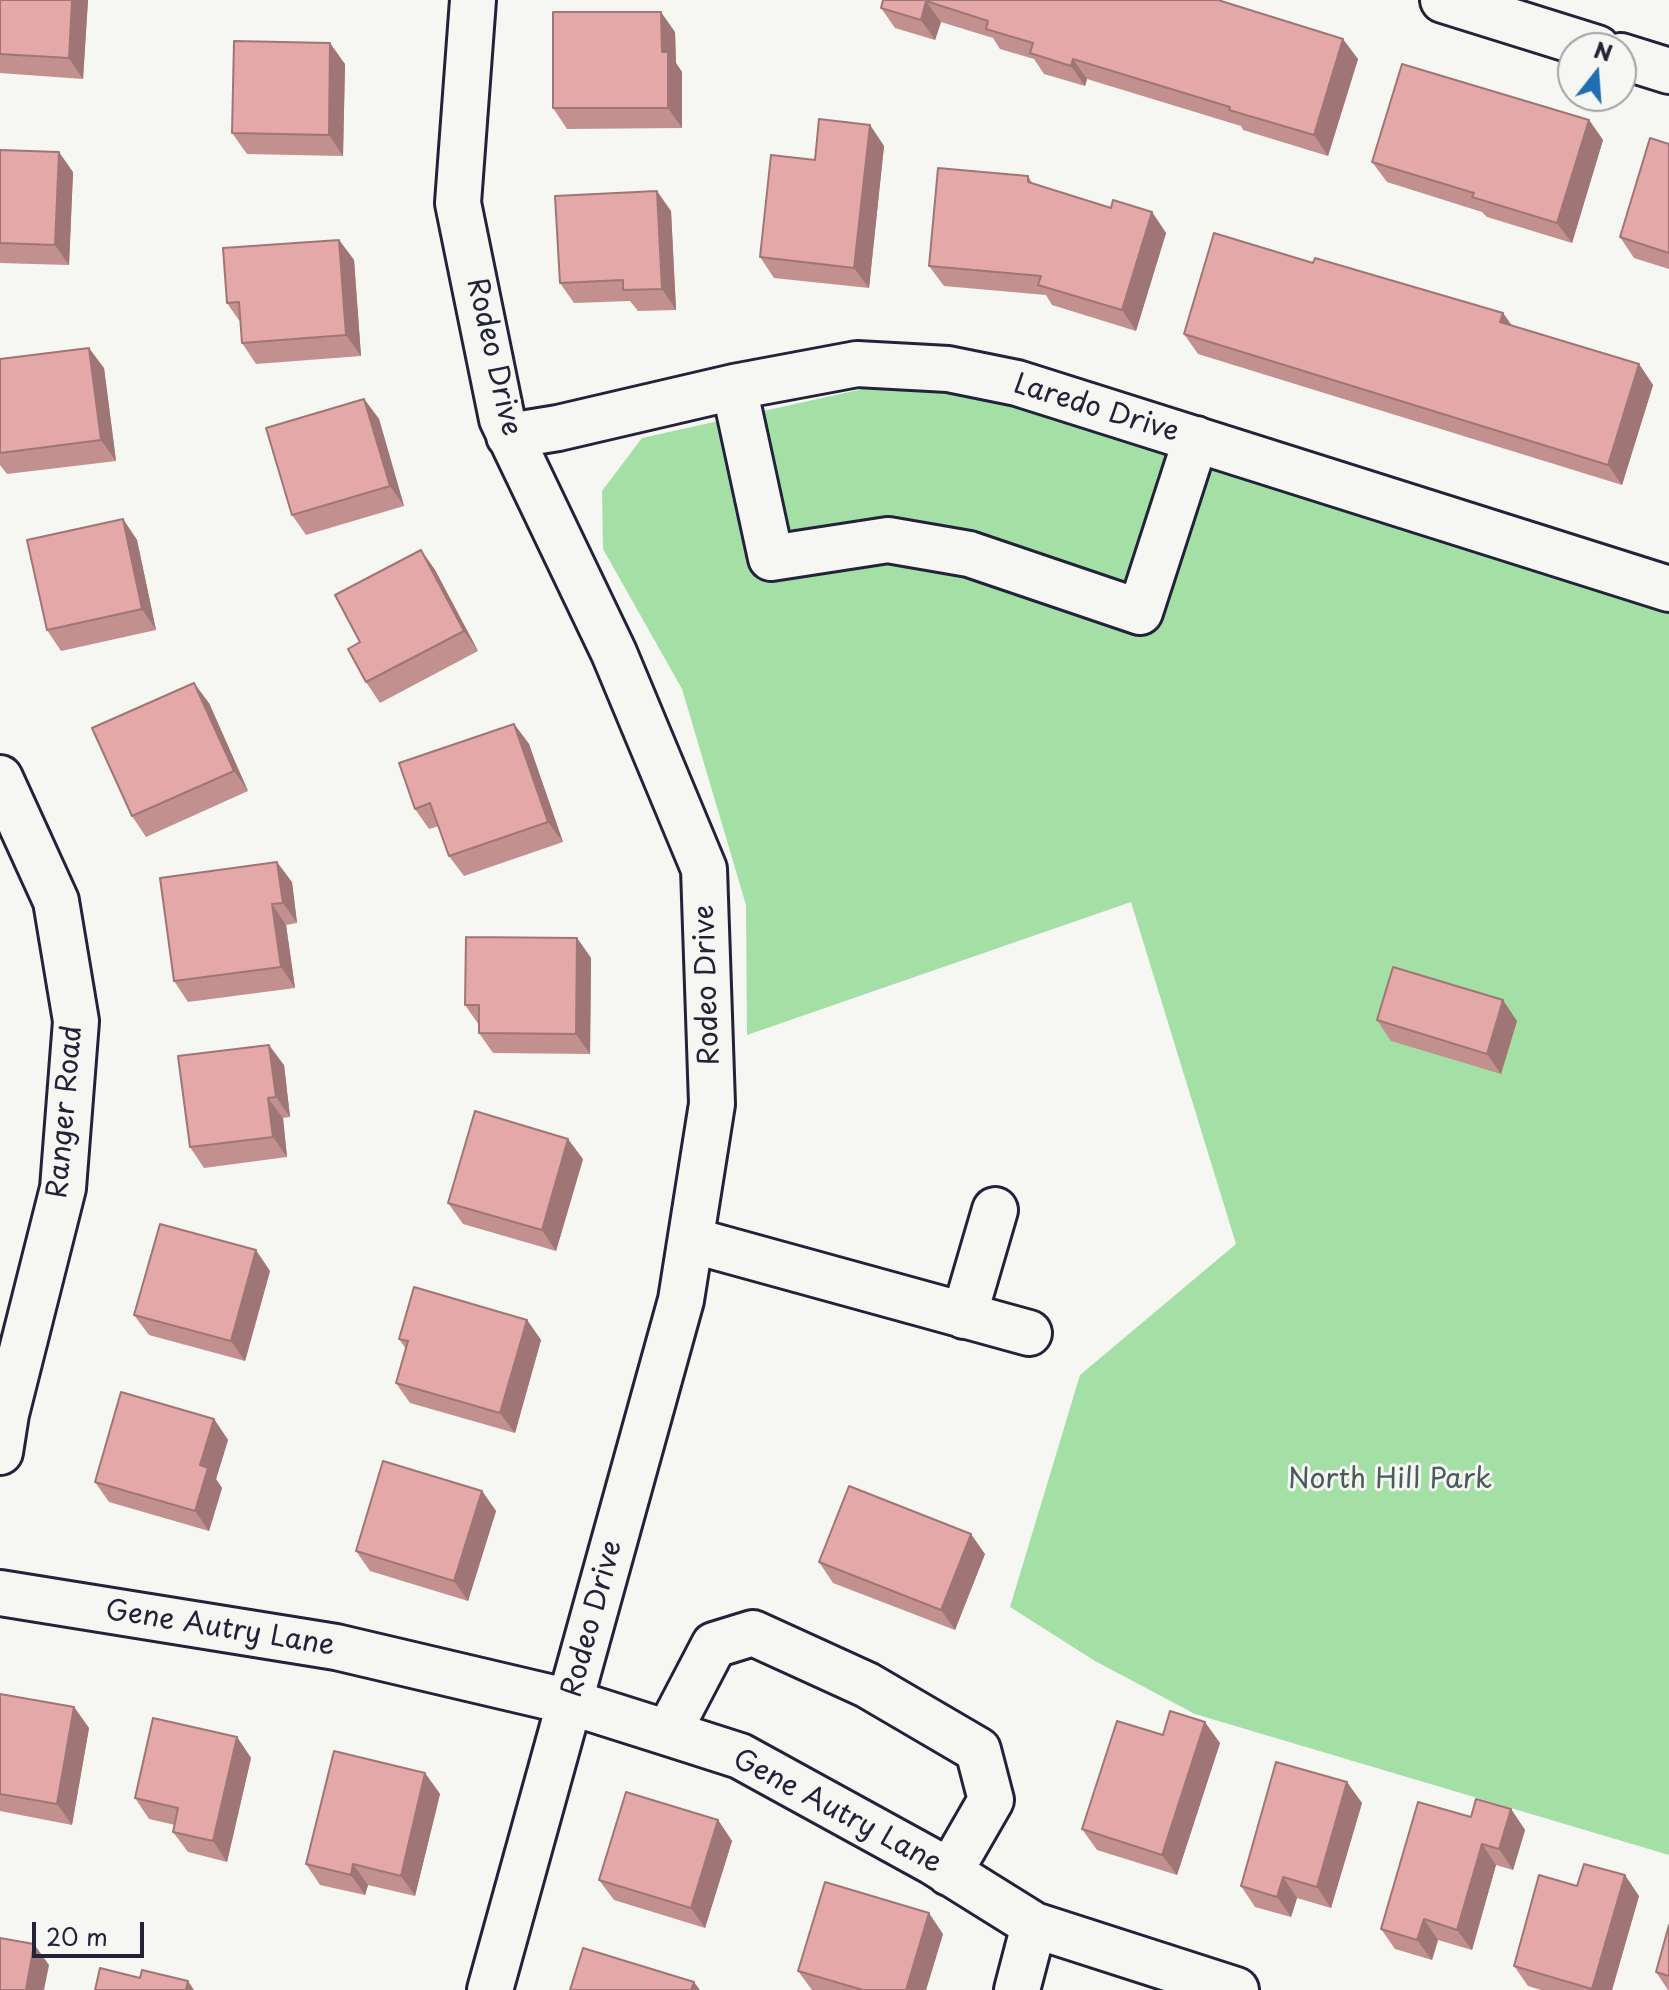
<!DOCTYPE html>
<style>
body{margin:0}
#map{position:relative;width:1669px;height:1990px;overflow:hidden;background:#f6f6f2;font-family:"Playpen Sans",sans-serif}
canvas{display:block}
.north{position:absolute;left:1557px;top:32px;width:80px;height:80px;box-sizing:border-box;background:#f6f6f2;border:2px solid #a1a1a9;border-radius:50%;rotate:17deg;font-size:22px;font-weight:700;line-height:32px;text-align:center;color:#22223b}
.north::after{content:'';display:block;margin:auto;width:28px;height:36px;background:#1f6fb2;clip-path:polygon(50% 0,100% 100%,50% 72%,0 100%)}
.scale{position:absolute;left:32px;top:1922px;width:112px;height:36px;box-sizing:border-box;border:4px solid #22223b;border-top:0;padding-left:10px;font-size:24px;line-height:28px;white-space:nowrap;color:#22223b;-webkit-text-stroke:6px #f6f6f2;paint-order:stroke}
</style>
<div id="map">
<canvas width="1669" height="1990"></canvas>
<div class="north">N</div>
<div class="scale">20 m</div>
</div>
<script>
const c = document.querySelector('canvas').getContext('2d');
c.lineJoin = 'round';
function fillPath(path, color) { c.fillStyle = color; c.fill(path, 'evenodd'); }
const toPath = rows => new Path2D(rows.map(r => 'M' + r).join(''));
function strokePath(path, color, width, dash) { c.strokeStyle = color; c.lineWidth = width; c.lineCap = dash ? 'butt' : 'round'; c.setLineDash(dash || []); c.stroke(path); }
function label(font, color, halo, rows, align = 'center') {
  c.font = font + ' "Playpen Sans",sans-serif'; c.lineWidth = 6; c.setLineDash([]); c.textBaseline = 'middle'; c.strokeStyle = halo; c.fillStyle = color; for (const [text, x, y, turn = 0] of rows) {
    c.save(); c.translate(x, y); c.rotate((+turn || 0) * Math.PI / 180); c.textAlign = isNaN(turn) ? turn : align; if (halo) c.strokeText(text, 0, 0); c.fillText(text, 0, 0); c.restore();
  }
}
fillPath(toPath([
 [876,386,981,389,1669,611,1669,1855,1195,1714,1095,1661,1010,1607,1080,1375,1236,1244,1131,902,747,1035,746,905,682,689,603,549,602,491,642,438]
]), '#a4e0a6');
const minor = toPath([
 [473,0,458,203,502,419,614,653,704,869,712,1104,681,1300,490,1990],
 [1443,0,1597,48],
 [1621,56,1669,71],
 [734,387,771,558,888,540,969,554,1140,612,1196,439],
 [509,436,558,428,734,387,857,364,948,369,1017,383,1669,589],
 [0,778,56,901,76,1021,63,1188,6,1414,0,1452],
 [691,1240,1029,1333],
 [964,1316,995,1210],
 [0,1593,336,1647,570,1702,668,1733,740,1756,933,1862,1034,1925,1236,1990],
 [668,1733,714,1645,753,1633,867,1685,978,1750,991,1800,949,1873],
 [1017,1990,1034,1925]
]);
strokePath(minor, '#22223b', 50);
strokePath(minor, '#f6f6f2', 44);
fillPath(toPath([
 [0,0,88,0,83,79,0,73],
 [883,0,1218,0,1358,59,1328,156,1243,130,1241,126,1087,79,1085,86,1044,74,1034,59,1000,49,993,38,941,22,935,40,895,28,881,8],
 [675,32,676,63,682,72,682,128,567,129,553,108],
 [345,64,343,156,247,154,232,133],
 [1589,120,1603,140,1572,243,1487,217,1482,212,1387,182,1372,162],
 [870,125,884,146,869,288,774,278,760,257,815,160],
 [1669,144,1669,269,1634,258,1620,237],
 [0,150,73,172,69,265,0,263],
 [1028,176,1033,184,1111,208,1152,212,1166,233,1136,331,1052,305,1046,295,944,286,929,266],
 [671,211,676,310,638,311,630,301,574,303,560,283],
 [339,240,354,260,361,356,256,364,242,343,241,323,227,303],
 [1313,263,1503,313,1512,326,1639,364,1653,385,1622,485,1198,354,1184,334],
 [0,359,104,368,116,461,7,474,0,465],
 [364,399,379,419,404,506,306,535,292,515],
 [123,519,137,540,156,630,61,651,47,630],
 [421,550,435,570,478,651,380,703,366,682,360,642],
 [209,703,248,791,146,837,132,816],
 [514,724,529,744,563,842,464,876,449,856,439,826,429,829,415,809],
 [292,882,297,923,286,925,295,988,188,1002,174,981],
 [577,938,591,958,590,1054,493,1053,479,1033,479,1025,465,1005],
 [1377,1020,1517,1021,1501,1074,1391,1041],
 [284,1065,290,1117,283,1118,287,1157,204,1168,190,1147],
 [583,1159,556,1251,463,1224,448,1203],
 [270,1271,245,1361,149,1335,134,1315],
 [527,1320,541,1340,515,1433,410,1403,396,1383,406,1349,399,1339],
 [214,1419,228,1440,216,1479,222,1488,209,1531,109,1502,95,1482],
 [482,1491,496,1511,468,1601,370,1571,356,1551],
 [985,1554,955,1630,833,1583,819,1562],
 [0,1694,74,1707,89,1728,72,1825,0,1811],
 [1163,1735,1220,1743,1177,1875,1097,1850,1082,1829],
 [237,1737,251,1758,227,1862,188,1852,173,1832,175,1825,149,1819,135,1798],
 [425,1773,440,1794,415,1896,368,1885,365,1895,320,1885,306,1864],
 [1362,1803,1331,1908,1297,1898,1291,1917,1255,1907,1241,1886],
 [1511,1809,1525,1830,1513,1870,1496,1865,1472,1950,1438,1940,1432,1960,1395,1949,1381,1929,1471,1817],
 [718,1820,732,1841,705,1928,614,1900,599,1880],
 [1577,1886,1639,1896,1612,1990,1541,1990,1528,1986,1514,1966],
 [1669,1925,1669,1990,1668,1990,1656,1972],
 [943,1934,926,1990,812,1990,798,1971]
]), '#c39090');
fillPath(toPath([
 [72,0,88,0,83,79,69,58],
 [926,1,941,22,935,40,921,20],
 [661,12,675,32,676,63,682,72,682,128,668,108,662,52],
 [1343,39,1358,59,1328,156,1314,135],
 [330,43,345,64,343,156,329,135],
 [1073,59,1087,79,1085,86,1071,66],
 [1589,120,1603,140,1572,243,1557,223],
 [870,125,884,146,869,288,854,268],
 [59,152,73,172,69,265,55,245],
 [657,191,671,211,676,310,662,289],
 [1152,212,1166,233,1136,331,1122,310],
 [339,240,354,260,361,356,346,335],
 [1503,313,1517,333,1500,322],
 [89,348,104,368,116,461,101,440],
 [1639,364,1653,385,1622,485,1608,465],
 [364,399,379,419,404,506,390,486],
 [123,519,137,540,156,630,142,609],
 [421,550,435,570,478,651,464,631],
 [194,683,209,703,248,791,234,771],
 [514,724,529,744,563,842,548,822],
 [277,862,292,882,297,923,283,903],
 [272,904,286,925,295,988,281,967],
 [577,938,591,958,590,1054,576,1034],
 [1503,1000,1517,1021,1501,1074,1487,1054],
 [269,1045,284,1065,290,1117,276,1097],
 [268,1098,283,1118,287,1157,273,1137],
 [568,1139,583,1159,556,1251,542,1230],
 [256,1250,270,1271,245,1361,231,1341],
 [527,1320,541,1340,515,1433,500,1413],
 [214,1419,228,1440,216,1479,222,1488,209,1531,195,1511,200,1465],
 [482,1491,496,1511,468,1601,454,1581],
 [971,1534,985,1554,955,1630,941,1610],
 [74,1707,89,1728,72,1825,57,1804],
 [1205,1722,1220,1743,1177,1875,1162,1855],
 [237,1737,251,1758,227,1862,213,1841],
 [425,1773,440,1794,415,1896,401,1876],
 [1347,1782,1362,1803,1331,1908,1317,1887],
 [1511,1809,1525,1830,1513,1870,1499,1849],
 [718,1820,732,1841,705,1928,691,1908],
 [1482,1844,1496,1865,1472,1950,1457,1930],
 [353,1864,368,1885,365,1895,351,1875],
 [1625,1875,1639,1896,1612,1990,1593,1990,1592,1989],
 [1283,1877,1297,1898,1291,1917,1277,1897],
 [929,1913,943,1934,926,1990,906,1990],
 [1424,1919,1438,1940,1432,1960,1417,1940],
 [34,1944,49,1965,44,1990,26,1990],
 [188,1981,194,1990,186,1990],
 [694,1982,700,1990,691,1990]
]), '#9f7675');
const building = toPath([
 [0,0,72,0,69,58,0,54,0,0],
 [883,0,1218,0,1343,39,1314,135,1229,110,1230,107,1073,59,1071,66,1030,53,1033,43,986,29,988,21,926,1,921,20,881,8,883,0],
 [553,12,661,12,662,52,668,52,668,108,553,108,553,12],
 [234,41,330,43,329,135,232,133,234,41],
 [1402,64,1589,120,1557,223,1472,197,1474,193,1372,162,1402,64],
 [819,119,870,125,854,268,760,257,771,155,815,160,819,119],
 [1650,138,1669,144,1669,253,1620,237,1650,138],
 [0,150,59,152,55,245,0,243,0,150],
 [938,168,1028,176,1028,182,1111,208,1113,200,1152,212,1122,310,1038,285,1041,276,929,266,938,168],
 [657,191,662,289,623,290,623,280,560,283,555,196,657,191],
 [1214,233,1313,263,1315,258,1503,313,1500,322,1639,364,1608,465,1184,334,1214,233],
 [339,240,346,335,242,343,239,302,227,303,223,248,339,240],
 [89,348,101,440,0,453,0,359,89,348],
 [364,399,390,486,292,515,266,428,364,399],
 [123,519,142,609,47,630,27,540,123,519],
 [421,550,464,631,366,682,348,649,360,642,335,595,421,550],
 [194,683,234,771,132,816,92,728,194,683],
 [514,724,548,822,449,856,430,803,415,809,399,763,514,724],
 [277,862,283,903,272,904,281,967,174,981,160,878,277,862],
 [466,937,577,938,576,1034,479,1033,479,1005,465,1005,466,937],
 [1393,967,1503,1000,1487,1054,1377,1020,1393,967],
 [269,1045,276,1097,268,1098,273,1137,190,1147,178,1056,269,1045],
 [475,1111,568,1139,542,1230,448,1203,475,1111],
 [160,1224,256,1250,231,1341,134,1315,160,1224],
 [414,1287,527,1320,500,1413,396,1383,408,1341,399,1339,414,1287],
 [121,1392,214,1419,200,1465,208,1468,195,1511,95,1482,121,1392],
 [383,1461,482,1491,454,1581,356,1551,383,1461],
 [849,1486,971,1534,941,1610,819,1562,849,1486],
 [0,1694,74,1707,57,1804,0,1794,0,1694],
 [1170,1711,1205,1722,1162,1855,1082,1829,1117,1721,1163,1735,1170,1711],
 [153,1718,237,1737,213,1841,173,1832,178,1808,135,1798,153,1718],
 [334,1751,425,1773,401,1876,353,1864,351,1875,306,1864,334,1751],
 [1276,1762,1347,1782,1317,1887,1283,1877,1277,1897,1241,1886,1276,1762],
 [626,1792,718,1820,691,1908,599,1880,626,1792],
 [1476,1799,1511,1809,1499,1849,1482,1844,1457,1930,1424,1919,1417,1940,1381,1929,1418,1802,1471,1817,1476,1799],
 [1584,1864,1625,1875,1592,1989,1514,1966,1539,1875,1577,1886,1584,1864],
 [825,1882,929,1913,906,1990,863,1990,798,1971,825,1882],
 [1669,1925,1669,1976,1656,1972,1669,1925],
 [0,1938,34,1944,26,1990,0,1990,0,1938],
 [583,1948,694,1982,691,1990,570,1990,583,1948],
 [100,1968,140,1978,142,1970,188,1981,186,1990,95,1990,100,1968]
]);
fillPath(building, '#e3a8a7');
strokePath(building, '#9f7675', 2);
label('28px', '#22223b', '#f6f6f2', [
 ["Rodeo Drive",493,357,77],
 ["Laredo Drive",1096,409,17],
 ["Rodeo Drive",708,985,-92],
 ["Ranger Road",66,1112,-85],
 ["Rodeo Drive",593,1619,-75],
 ["Gene Autry Lane",220,1629,9],
 ["Gene Autry Lane",837,1812,28]
]);
label('28px', '#495b5b', '#f6f6f2', [
 ["North Hill Park",1390,1480]
]);
</script>
